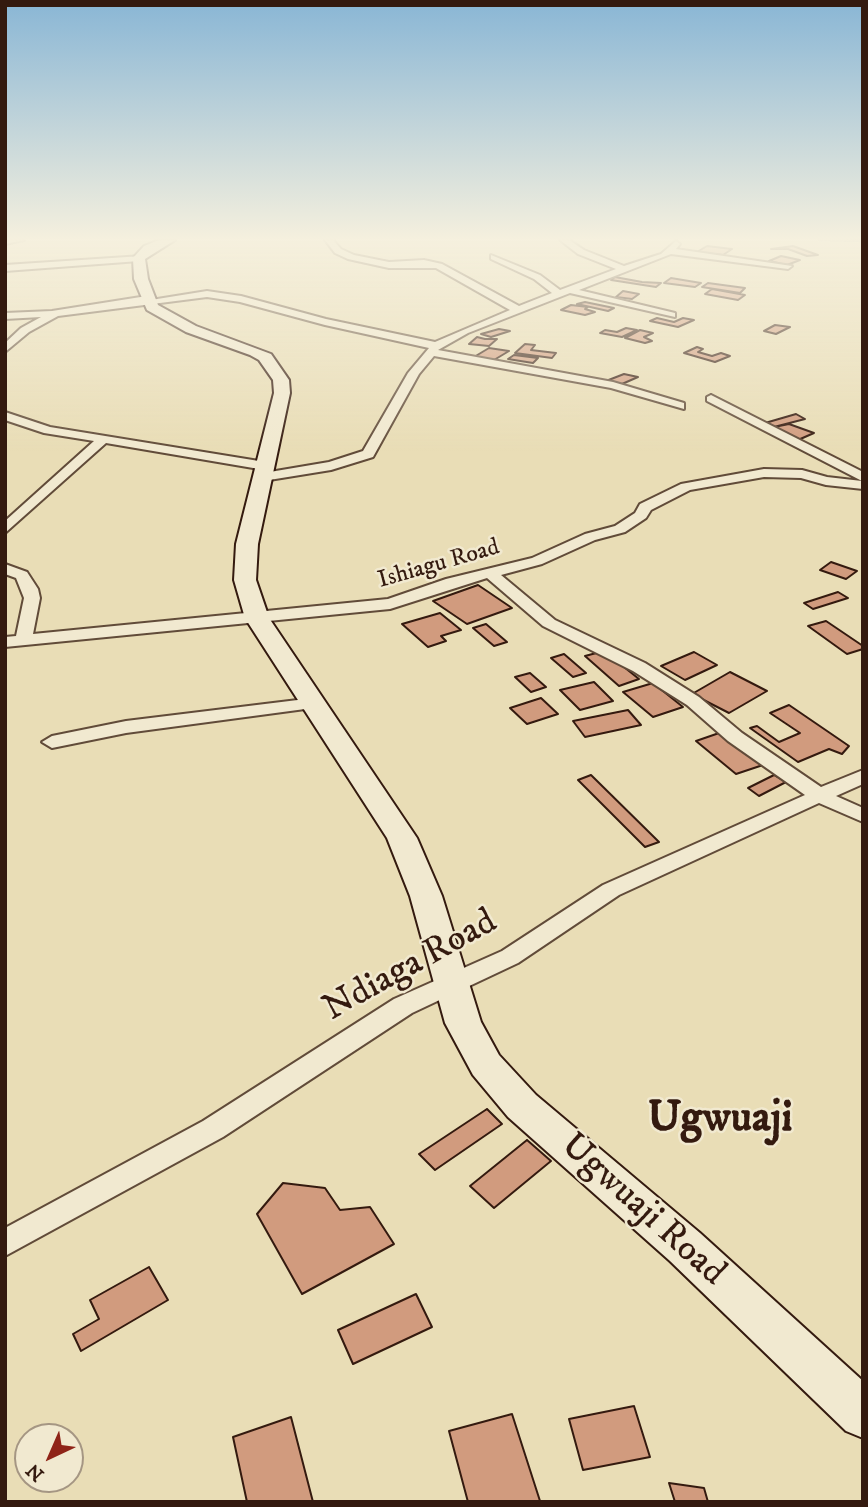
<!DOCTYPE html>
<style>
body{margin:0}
#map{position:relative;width:868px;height:1507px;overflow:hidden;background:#e9ddb6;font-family:"IM FELL DW Pica",serif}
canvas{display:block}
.frame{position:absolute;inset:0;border:7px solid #341a0f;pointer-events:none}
.north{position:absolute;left:14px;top:1423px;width:70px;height:70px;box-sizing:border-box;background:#f1e9d0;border:2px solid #a59683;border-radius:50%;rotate:224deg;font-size:19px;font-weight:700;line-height:28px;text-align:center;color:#341a0f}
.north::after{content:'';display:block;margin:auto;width:24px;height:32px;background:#8f2418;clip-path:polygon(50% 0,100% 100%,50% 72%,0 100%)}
</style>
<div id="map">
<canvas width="868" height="1507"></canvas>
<div class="frame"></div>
<div class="north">N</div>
</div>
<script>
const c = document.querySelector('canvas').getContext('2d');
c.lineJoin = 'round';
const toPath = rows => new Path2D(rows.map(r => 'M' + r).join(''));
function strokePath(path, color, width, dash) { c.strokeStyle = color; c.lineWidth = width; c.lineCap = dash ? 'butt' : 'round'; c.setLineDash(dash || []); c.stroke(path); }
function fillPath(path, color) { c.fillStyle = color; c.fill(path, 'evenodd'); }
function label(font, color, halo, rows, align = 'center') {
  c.font = font + ' "IM FELL DW Pica",serif'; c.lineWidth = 5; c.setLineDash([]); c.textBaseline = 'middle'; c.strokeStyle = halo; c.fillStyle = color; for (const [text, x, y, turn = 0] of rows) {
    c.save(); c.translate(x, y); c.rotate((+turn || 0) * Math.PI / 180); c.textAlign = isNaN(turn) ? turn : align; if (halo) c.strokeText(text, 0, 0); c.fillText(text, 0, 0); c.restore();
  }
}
strokePath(toPath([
 [819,240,863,241]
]), '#727a74', 2.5);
const building = toPath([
 [707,246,732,249,723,255,697,252,707,246],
 [793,246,818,255,807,256,788,249,771,249,793,246],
 [781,256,800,260,787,265,769,261,781,256],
 [615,277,642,282,661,283,656,287,611,280,615,277],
 [671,278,701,283,695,287,664,283,671,278],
 [708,283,745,288,740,293,702,287,708,283],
 [712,289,745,295,738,300,705,294,712,289],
 [623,291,639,294,632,299,616,297,623,291],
 [585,302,614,308,608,311,577,304,585,302],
 [571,305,588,307,585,309,595,312,585,315,561,310,571,305],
 [657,318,674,322,683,318,694,320,678,327,650,321,657,318],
 [775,325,790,327,776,334,764,331,775,325],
 [626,328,637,330,622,337,600,333,605,330,617,332,626,328],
 [499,329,510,331,491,337,481,334,499,329],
 [640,330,653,333,644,337,652,341,645,343,625,338,640,330],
 [477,337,485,339,497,339,489,346,469,344,477,337],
 [525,344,535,345,531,350,556,353,552,358,515,353,525,344],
 [697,347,703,349,698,352,712,356,721,353,730,356,715,362,684,353,697,347],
 [489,348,509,351,494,360,474,357,489,348],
 [514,355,538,358,533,363,508,359,514,355],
 [624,374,638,377,622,384,606,381,624,374],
 [796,414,805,419,774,427,765,423,796,414],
 [789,424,814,433,798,440,774,427,789,424],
 [831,562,857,571,846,579,820,570,831,562],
 [478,585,512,608,467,624,433,601,478,585],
 [838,592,848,598,813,609,804,603,838,592],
 [440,613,461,630,441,636,446,641,428,647,402,624,440,613],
 [826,621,863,646,863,649,847,654,808,626,826,621],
 [486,624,507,642,494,646,473,628,486,624],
 [604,651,639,679,619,686,585,656,604,651],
 [694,652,717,665,685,680,661,666,694,652],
 [564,654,586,673,573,677,551,658,564,654],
 [730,672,767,691,729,713,692,694,730,672],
 [530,673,546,687,531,692,515,677,530,673],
 [594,682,613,701,580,710,560,690,594,682],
 [653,683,683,707,653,717,623,692,653,683],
 [541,698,558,714,527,724,510,708,541,698],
 [789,705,849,746,842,754,829,749,798,762,750,728,757,726,779,742,800,733,770,713,789,705],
 [628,710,641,725,585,737,573,721,628,710],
 [722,732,763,765,736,774,696,741,722,732],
 [591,775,659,842,645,847,578,780,591,775],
 [774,775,786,782,759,796,748,788,774,775],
 [487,1109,502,1124,435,1170,419,1154,487,1109],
 [527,1140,551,1161,494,1208,470,1186,527,1140],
 [283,1183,325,1188,340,1210,370,1207,394,1244,302,1294,257,1214,283,1183],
 [149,1267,168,1300,81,1351,73,1334,99,1319,90,1300,149,1267],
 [416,1294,432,1327,353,1364,338,1330,416,1294],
 [634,1406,650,1457,583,1470,569,1419,634,1406],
 [512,1414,540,1501,468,1502,449,1431,512,1414],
 [291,1417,313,1502,247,1502,233,1437,291,1417],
 [669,1483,704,1488,708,1502,675,1502,669,1483]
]);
fillPath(building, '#d19b7e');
strokePath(building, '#341a0f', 2);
const street = toPath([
 [5,240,24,240,5,244,5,240],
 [325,240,333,240,341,249,354,255,389,262,424,260,442,264,519,306,552,293,534,279,491,259,491,255,540,275,560,290,616,269,578,254,560,240,569,240,584,250,624,266,661,254,676,241,680,244,676,249,792,266,788,269,671,254,579,290,675,313,675,317,570,293,468,333,438,350,613,382,684,403,684,409,611,388,434,356,419,374,373,457,331,470,263,481,258,480,258,474,329,462,363,451,408,373,429,348,325,325,240,302,207,297,58,316,29,332,5,352,5,343,21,328,41,317,5,319,5,313,52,311,147,296,151,300,207,291,241,296,326,319,435,342,510,310,436,268,389,268,348,259,335,253,325,240],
 [142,256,139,261,5,271,5,265,142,256],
 [711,395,863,472,863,489,826,485,801,478,764,477,690,490,651,510,646,518,625,532,595,540,542,564,501,575,555,620,645,663,699,697,742,733,821,787,863,770,863,784,836,796,863,808,863,822,819,803,619,895,518,963,412,1013,223,1137,5,1256,5,1228,203,1121,394,999,502,951,603,885,805,795,728,741,687,705,633,671,543,626,487,578,390,609,5,647,5,637,16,636,24,598,16,578,5,574,5,564,27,572,38,589,40,598,33,634,388,599,446,579,532,558,585,534,615,526,635,513,640,504,681,484,764,469,802,470,827,477,862,481,707,401,707,397,711,395],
 [5,412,50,427,265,462,272,466,265,470,106,443,5,533,5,521,94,441,44,433,5,420,5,412],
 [314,698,323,703,320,707,126,733,52,748,42,742,52,736,126,721,314,698]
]);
const secondary = toPath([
 [159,240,175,240,145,259,148,279,158,305,196,326,271,354,289,380,290,393,258,544,256,580,269,618,417,838,442,896,481,1022,499,1055,536,1095,700,1233,863,1381,863,1438,846,1431,670,1261,508,1117,473,1075,445,1023,410,896,387,838,245,618,234,580,236,544,274,393,273,380,259,360,250,355,186,332,147,310,134,279,133,258,144,246,159,240]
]);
strokePath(street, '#614b39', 4);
strokePath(secondary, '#341a0f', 4);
fillPath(street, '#f1e9d0');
fillPath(secondary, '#f1e9d0');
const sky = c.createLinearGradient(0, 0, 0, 451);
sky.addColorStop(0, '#89b6d5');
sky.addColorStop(0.53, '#f5f0de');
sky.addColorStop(1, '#f5f0de00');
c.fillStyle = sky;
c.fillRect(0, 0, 868, 451);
label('24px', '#341a0f', '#f1e9d0', [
 ["Ishiagu Road",439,565,-16]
]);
label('37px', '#341a0f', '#f1e9d0', [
 ["Ndiaga Road",411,967,-29],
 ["Ugwuaji Road",642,1211,42]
]);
label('bold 44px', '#341a0f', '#f1e9d0', [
 ["Ugwuaji",720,1121]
]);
</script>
